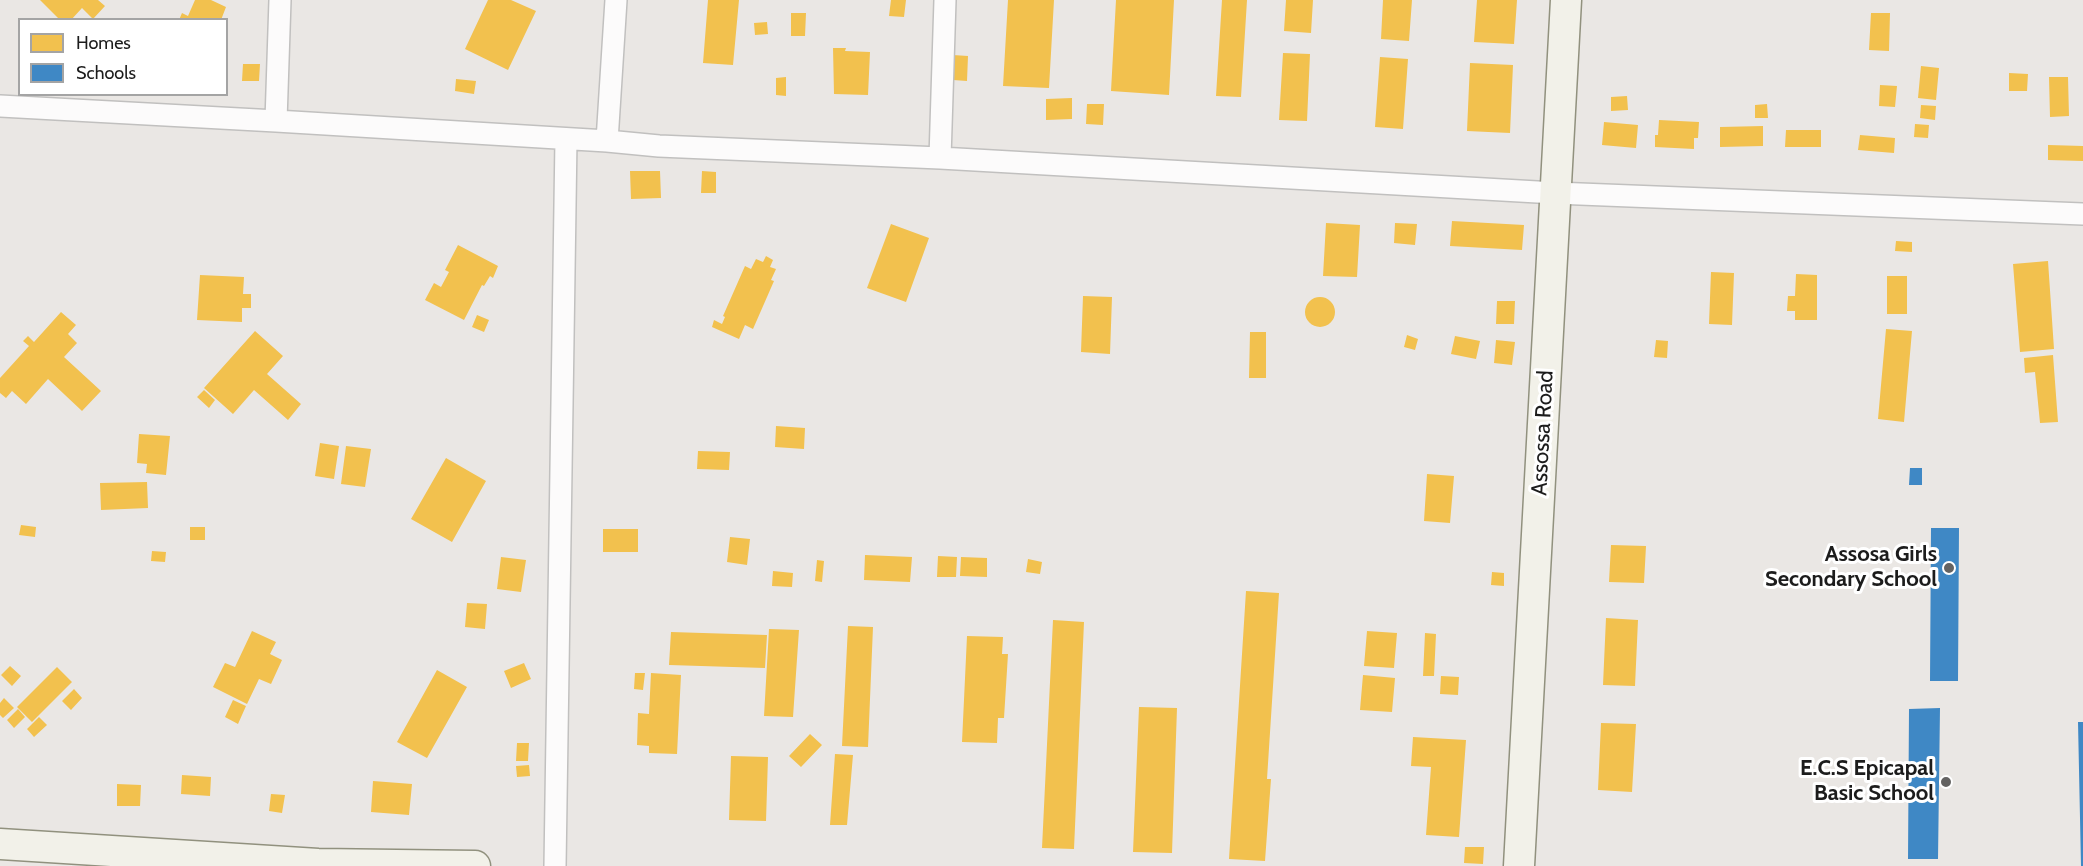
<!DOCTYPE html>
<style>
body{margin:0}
#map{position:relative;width:2083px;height:866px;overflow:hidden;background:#eae7e4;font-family:Cabin,sans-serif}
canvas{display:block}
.legend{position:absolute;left:18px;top:18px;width:210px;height:78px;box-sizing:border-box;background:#fff;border:2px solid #a4a4a4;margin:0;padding:8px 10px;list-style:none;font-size:18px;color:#1c1c1c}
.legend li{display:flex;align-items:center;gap:12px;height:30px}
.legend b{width:30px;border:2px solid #a4a4a4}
</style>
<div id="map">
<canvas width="2083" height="866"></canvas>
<ul class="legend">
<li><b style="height:16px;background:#f2c14e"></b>Homes</li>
<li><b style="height:16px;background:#3f88c5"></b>Schools</li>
</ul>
</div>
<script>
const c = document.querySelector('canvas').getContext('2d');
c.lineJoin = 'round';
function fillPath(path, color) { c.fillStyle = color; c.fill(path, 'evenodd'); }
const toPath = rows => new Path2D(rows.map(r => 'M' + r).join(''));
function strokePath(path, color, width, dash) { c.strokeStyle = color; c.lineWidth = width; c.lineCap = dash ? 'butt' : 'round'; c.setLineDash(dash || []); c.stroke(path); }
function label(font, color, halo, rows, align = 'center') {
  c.font = font + ' Cabin,sans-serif'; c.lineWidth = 6; c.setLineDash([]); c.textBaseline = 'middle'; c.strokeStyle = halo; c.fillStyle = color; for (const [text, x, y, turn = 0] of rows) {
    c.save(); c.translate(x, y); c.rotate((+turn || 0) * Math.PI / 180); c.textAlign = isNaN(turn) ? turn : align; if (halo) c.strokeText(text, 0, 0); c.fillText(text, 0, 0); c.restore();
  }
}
fillPath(toPath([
 [40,0,98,0,105,6,93,19,82,8,71,20,60,20],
 [195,0,211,0,226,7,221,20,179,20,182,13,188,16],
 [488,0,511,0,536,11,508,70,465,49],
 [708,0,739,0,733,65,703,63],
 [891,0,906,0,904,17,889,16],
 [1008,0,1054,0,1049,88,1003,86],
 [1116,0,1174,0,1169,95,1111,91],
 [1222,0,1247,0,1241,97,1216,96],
 [1286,0,1313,0,1311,33,1284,31],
 [1383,0,1412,0,1409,41,1381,39],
 [1477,0,1517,0,1514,44,1474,42],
 [791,13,806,13,805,36,791,36],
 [1871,13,1890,13,1889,51,1869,50],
 [767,22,768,34,755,35,754,23],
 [833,48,846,48,845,51,870,52,868,95,834,94],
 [1283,53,1310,54,1307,121,1279,120],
 [953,55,968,56,967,81,953,80],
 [1380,57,1408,59,1403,129,1375,127],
 [1470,63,1513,65,1510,133,1467,131],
 [243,64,260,64,259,81,242,81],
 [1921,66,1939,68,1936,100,1918,98],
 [2009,73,2028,74,2027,91,2009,91],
 [786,77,786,96,776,95,776,78],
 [2049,77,2068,77,2069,116,2050,117],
 [456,79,476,81,474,94,455,91],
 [1880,85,1897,86,1895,107,1879,106],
 [1627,96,1628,110,1611,111,1611,97],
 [1072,98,1072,119,1046,120,1046,99],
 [1087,104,1104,104,1103,125,1086,124],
 [1767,104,1768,118,1755,118,1755,105],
 [1921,105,1936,106,1935,120,1920,118],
 [1659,120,1699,122,1698,138,1694,138,1694,149,1655,147,1655,135,1658,135],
 [1604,122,1638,125,1636,148,1602,145],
 [1915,124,1929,125,1928,138,1914,137],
 [1763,126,1763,146,1720,147,1720,127],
 [1786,130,1821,130,1821,147,1785,147],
 [1860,135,1895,138,1894,153,1858,150],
 [2048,145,2083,146,2083,161,2048,160],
 [630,171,660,171,661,198,631,199],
 [702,171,716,172,716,193,701,193],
 [1452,221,1524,225,1522,250,1450,246],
 [1326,223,1360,225,1357,277,1323,276],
 [1395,223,1417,224,1415,245,1394,243],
 [891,224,929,238,906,302,867,288],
 [1896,241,1912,242,1912,252,1895,251],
 [458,245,498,266,493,278,490,276,484,286,482,285,464,320,425,300,434,283,441,287,449,272,445,270],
 [766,256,773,260,770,267,776,269,771,280,774,281,753,329,745,325,739,339,712,327,714,320,722,324,725,317,723,316,745,266,751,269,756,259,763,262],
 [2048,261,2054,349,2020,352,2013,264],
 [1711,272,1734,273,1732,325,1709,324],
 [1796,274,1817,275,1817,320,1795,320,1795,311,1787,311,1788,296,1795,296],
 [200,275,244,277,243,294,251,294,251,308,242,308,242,322,197,320],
 [1887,276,1907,276,1907,314,1887,314],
 [1083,296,1112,297,1110,354,1081,352],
 '1305 312a15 15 0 1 1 30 0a15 15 0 1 1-30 0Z',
 [1497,301,1515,301,1514,324,1496,324],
 [61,312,76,325,68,334,77,343,64,357,101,391,82,411,48,379,26,404,12,391,6,398,0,393,0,378,29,346,23,341,28,336,34,342],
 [477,315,489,320,484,332,472,327],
 [1886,329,1912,331,1904,422,1878,419],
 [255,331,283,356,267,374,301,404,288,420,254,390,233,414,204,388],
 [1250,332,1266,332,1266,378,1249,378],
 [1407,335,1418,339,1415,350,1404,347],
 [1455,336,1480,341,1476,359,1451,354],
 [1496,340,1515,342,1512,365,1494,363],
 [1656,340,1668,341,1667,358,1654,357],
 [2053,355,2058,422,2040,423,2035,372,2025,373,2024,358],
 [204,390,215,400,209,408,197,397],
 [776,426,805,428,804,449,775,447],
 [139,434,170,436,166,475,146,473,147,464,137,463],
 [320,443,339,446,334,479,315,476],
 [346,446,371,449,365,487,341,484],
 [698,451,730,452,729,470,697,469],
 [446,458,486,481,452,542,411,519],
 [1427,474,1454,476,1450,523,1424,521],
 [147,482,148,508,101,510,100,483],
 [21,525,36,527,35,537,19,535],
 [190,527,205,527,205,540,190,540],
 [603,529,638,529,638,552,603,552],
 [730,537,750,539,747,565,727,562],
 [1611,545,1646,546,1644,583,1609,582],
 [152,551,166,552,165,562,151,561],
 [865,555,912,557,910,582,864,580],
 [938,556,957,557,956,577,937,577],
 [501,557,526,560,521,592,497,589],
 [961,557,987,558,987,577,960,576],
 [1028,559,1042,562,1040,574,1026,572],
 [817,560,824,561,822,582,815,581],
 [773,571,793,573,792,587,772,586],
 [1492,572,1504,573,1504,586,1491,585],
 [1246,591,1279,593,1267,779,1271,779,1265,861,1229,859],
 [467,603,487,604,485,629,465,627],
 [1606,618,1638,620,1635,686,1603,685],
 [1053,620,1084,622,1074,849,1042,848],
 [848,626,873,627,868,747,842,746],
 [769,629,799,630,793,717,764,716],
 [252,631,276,642,270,654,282,660,271,684,259,679,247,704,213,687,225,663,235,667],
 [1367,631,1397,633,1394,668,1364,666],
 [671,632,767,635,765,668,669,665],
 [1425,633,1436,634,1434,676,1423,676],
 [967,636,1003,637,1002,654,1008,654,1004,718,998,718,997,743,962,742],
 [524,663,531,679,511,688,504,671],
 [10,666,21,676,12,686,1,675],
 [57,667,72,682,32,722,17,707],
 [437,670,467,687,427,758,397,742],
 [635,673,645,673,643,690,634,689],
 [651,673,681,675,677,754,649,753,649,746,637,745,638,713,649,714],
 [1363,675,1395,678,1392,712,1360,710],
 [1441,676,1459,677,1458,695,1440,694],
 [74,689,82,698,71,710,62,701],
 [4,698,14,708,3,718,0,715,0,703],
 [233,700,246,706,238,724,225,717],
 [1139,707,1177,708,1172,853,1133,852],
 [18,709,25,717,14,728,7,720],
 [39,717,47,725,34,737,27,729],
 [1601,723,1636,724,1632,792,1598,790],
 [810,734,822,745,801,767,789,756],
 [1413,737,1466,740,1459,837,1426,835,1431,767,1411,766],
 [517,743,529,743,528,761,516,761],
 [835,754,853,755,847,825,830,825],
 [731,756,768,757,766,821,729,820],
 [529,765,530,776,517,777,516,766],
 [182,775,211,777,210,796,181,794],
 [373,781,412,784,409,815,371,812],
 [117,784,141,785,140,806,117,806],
 [271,794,285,795,282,813,269,811],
 [1465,847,1484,847,1483,864,1464,863]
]), '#f2c14e');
fillPath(toPath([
 [1910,468,1922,468,1922,485,1909,485],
 [1931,528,1959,528,1958,681,1930,681],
 [1940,708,1938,859,1908,859,1909,709],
 [2078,722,2083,722,2083,866,2081,866]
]), '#3f88c5');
const street = toPath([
 [0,106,276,121,607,141,659,146,940,158,1555,193,2083,214],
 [276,121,280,0],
 [607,141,616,0],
 [940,158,945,0],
 [555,866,566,139]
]);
const secondary = toPath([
 [0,844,318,864,475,866],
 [1519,866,1566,0]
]);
strokePath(street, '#c1c0bf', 24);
strokePath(secondary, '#91917e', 33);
strokePath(street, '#fcfbfb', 21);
strokePath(secondary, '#f2f1e9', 30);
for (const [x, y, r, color] of [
 [1949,568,6,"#646362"],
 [1946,782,6,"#646362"]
]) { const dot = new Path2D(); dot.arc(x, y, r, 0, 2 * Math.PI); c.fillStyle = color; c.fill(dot); strokePath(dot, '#fff', 2); }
label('22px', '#1c1c1c', '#fff', [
 ["Assossa Road",1543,433,-87]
]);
label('bold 22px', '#1c1c1c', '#fff', [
 ["Assosa Girls",1937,555],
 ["Secondary School",1937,580],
 ["E.C.S Epicapal",1934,769],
 ["Basic School",1934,794]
], 'right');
</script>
